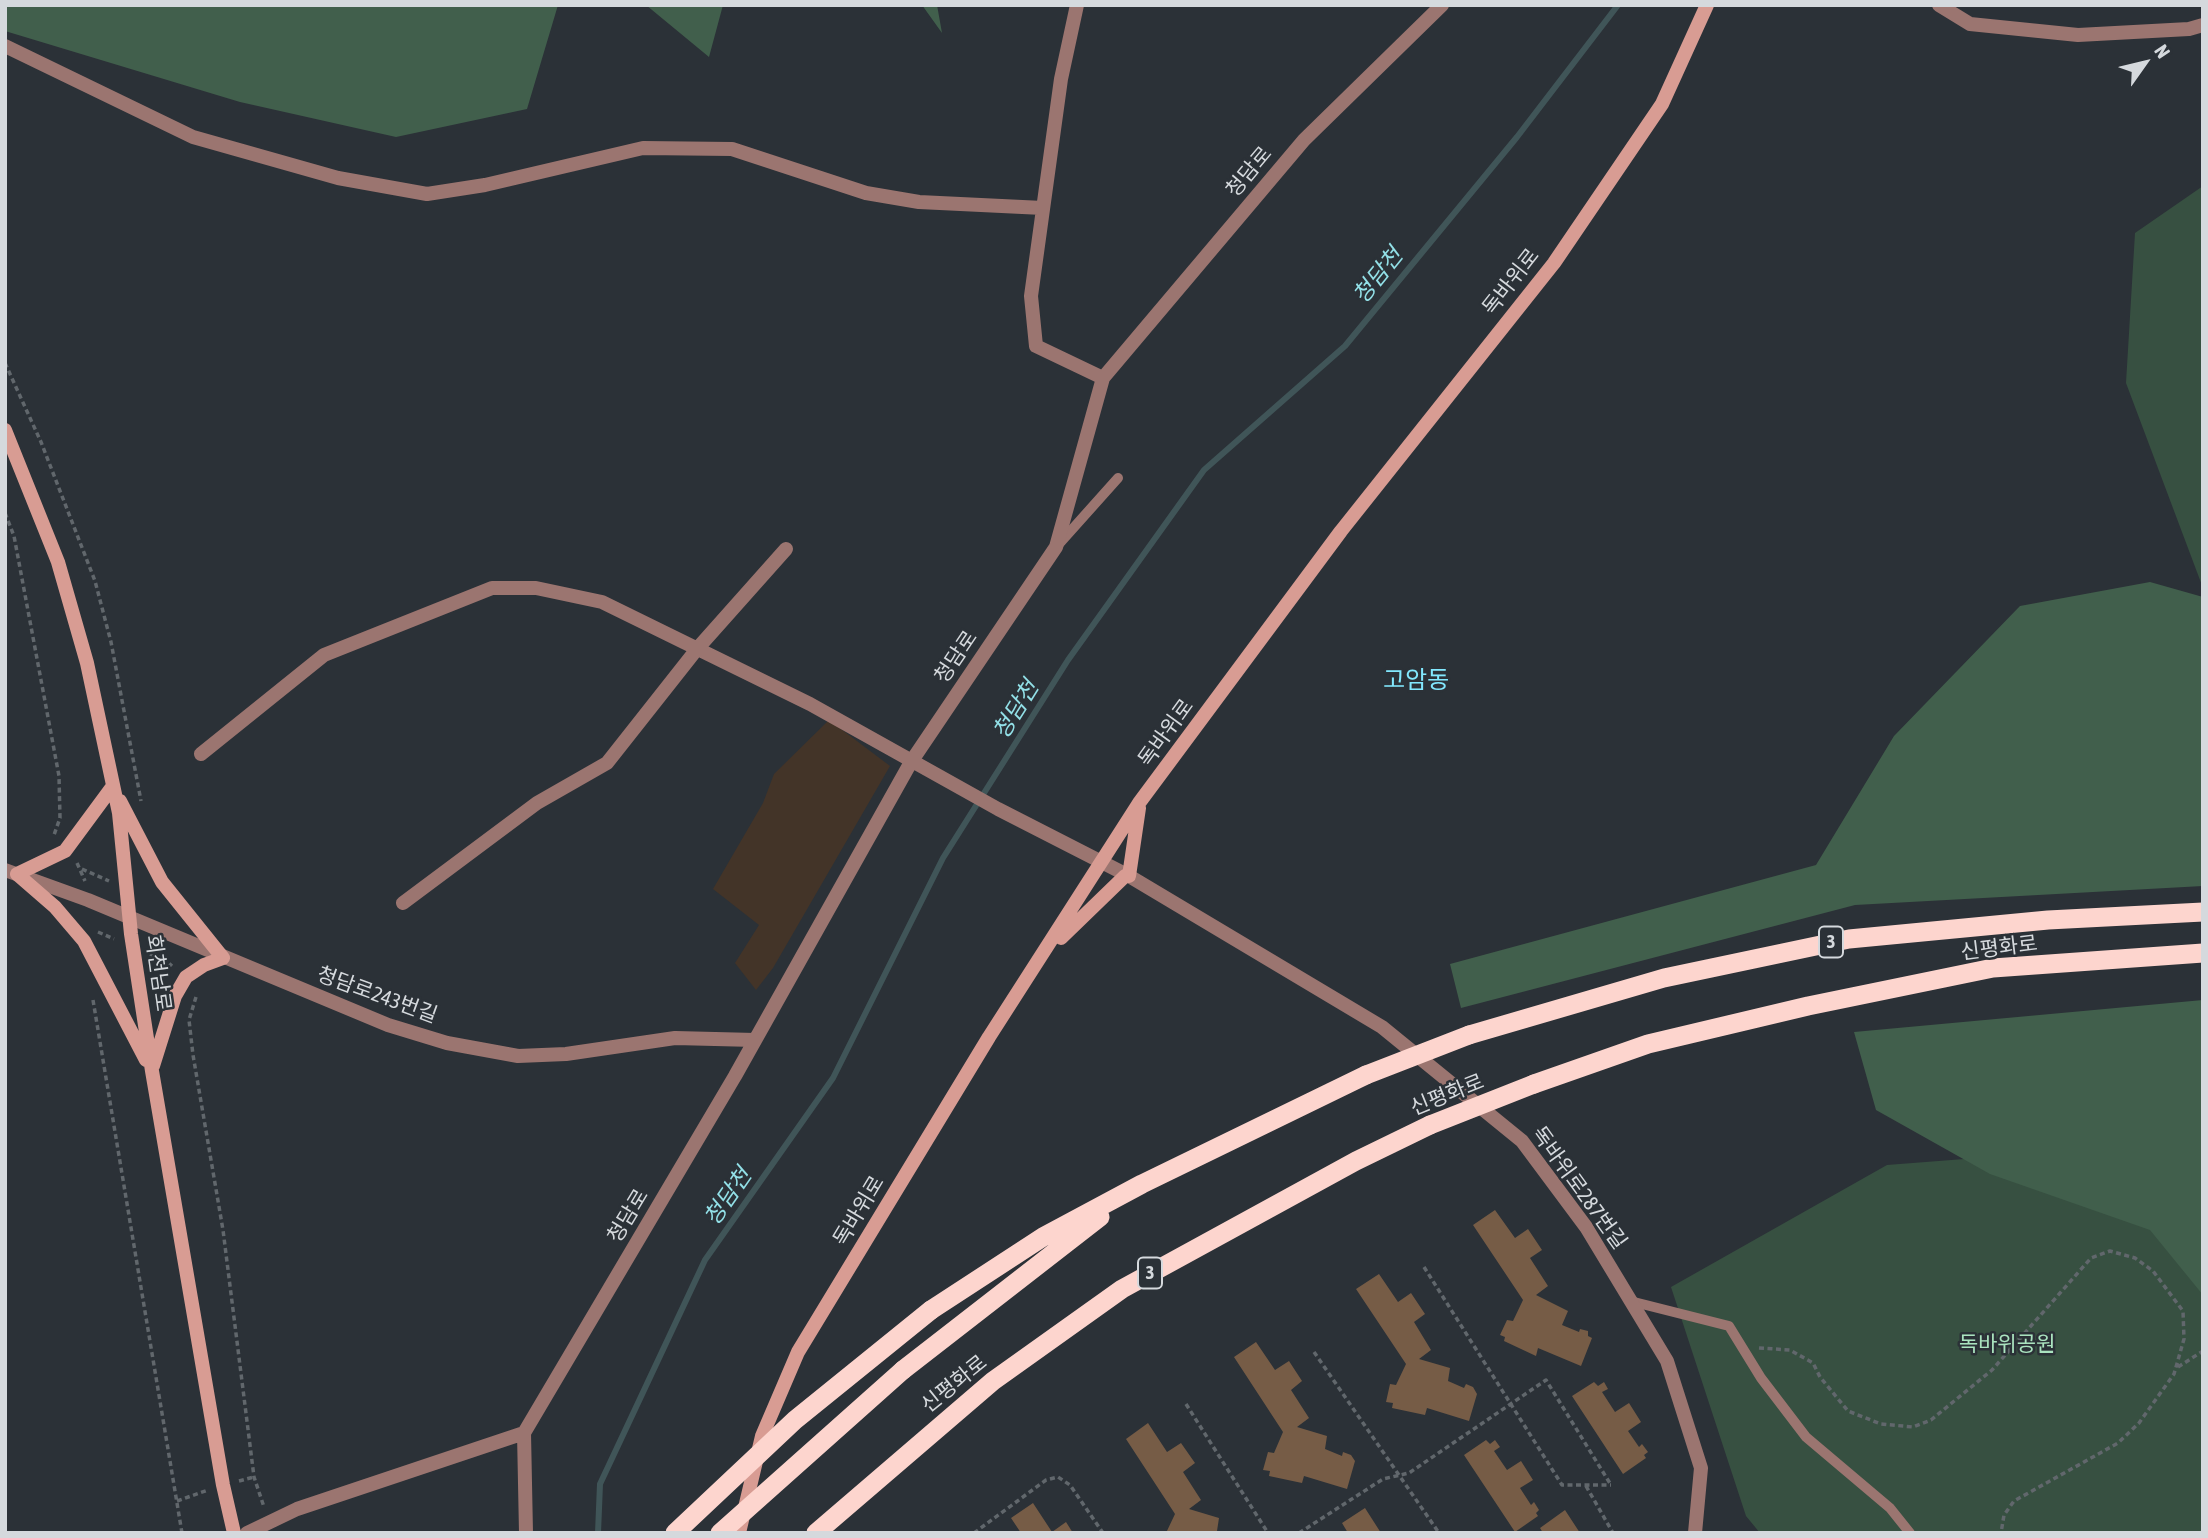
<!DOCTYPE html>
<meta charset="utf-8">
<style>
body{margin:0}
#map{position:relative;width:2208px;height:1538px;overflow:hidden;background:#2b3137;font-family:"Asap Condensed",sans-serif}
canvas{display:block}
.frame{position:absolute;inset:0;border:7px solid #d5d9dd;pointer-events:none}
.north{position:absolute;left:2110px;top:28px;width:70px;height:70px;-webkit-text-stroke:5px #2b3137;paint-order:stroke;rotate:56deg;font-size:19px;font-weight:700;line-height:28px;text-align:center;color:#d5d9dd}
.north::after{content:'';display:block;margin:auto;width:24px;height:32px;background:#d5d9dd;clip-path:polygon(50% 0,100% 100%,50% 72%,0 100%)}
</style>
<div id="map">
<canvas width="2208" height="1538"></canvas>
<div class="frame"></div>
<div class="north">N</div>
</div>
<script>
const c = document.querySelector('canvas').getContext('2d');
c.lineJoin = 'round';
function fillPath(path, color) { c.fillStyle = color; c.fill(path, 'evenodd'); }
const toPath = rows => new Path2D(rows.map(r => 'M' + r).join(''));
function strokePath(path, color, width, dash) { c.strokeStyle = color; c.lineWidth = width; c.lineCap = dash ? 'butt' : 'round'; c.setLineDash(dash || []); c.stroke(path); }
function label(font, color, halo, rows, align = 'center') {
  c.font = font + ' "Asap Condensed","Noto Sans KR",sans-serif'; c.lineWidth = 5; c.setLineDash([]); c.textBaseline = 'middle'; c.strokeStyle = halo; c.fillStyle = color; for (const [text, x, y, turn = 0] of rows) {
    c.save(); c.translate(x, y); c.rotate((+turn || 0) * Math.PI / 180); c.textAlign = isNaN(turn) ? turn : align; if (halo) c.strokeText(text, 0, 0); c.fillText(text, 0, 0); c.restore();
  }
}
fillPath(toPath([
 [829,720,890,766,773,968,756,990,735,963,759,925,713,889,763,803,774,774]
]), '#433428');
fillPath(toPath([
 [2203,186,2203,588,2126,383,2135,233],
 [2119,1147,2203,1205,2203,1533,1760,1533,1746,1516,1671,1287,1887,1165]
]), '#375041');
fillPath(toPath([
 [5,5,558,5,527,109,396,137,240,102,5,31],
 [646,5,723,5,709,57],
 [922,5,937,5,942,33],
 [2150,582,2203,597,2203,886,1855,905,1461,1008,1450,964,1816,865,1894,736,2020,606],
 [2203,1000,2203,1295,2150,1230,1990,1174,1876,1110,1854,1032]
]), '#415f4c');
strokePath(toPath([
 [598,1533,600,1484,705,1260,833,1078,943,858,1068,660,1204,470,1345,346,1517,137,1618,5]
]), '#405558', 6);
fillPath(toPath([
 [1495,1210,1515,1238,1528,1229,1542,1250,1530,1258,1548,1286,1536,1295,1568,1311,1562,1325,1579,1332,1580,1329,1588,1331,1588,1336,1592,1338,1581,1366,1538,1348,1536,1356,1504,1341,1505,1337,1500,1335,1507,1320,1513,1321,1523,1300,1473,1225],
 [1379,1274,1398,1302,1411,1293,1425,1314,1414,1322,1431,1350,1419,1359,1450,1368,1448,1381,1464,1388,1466,1384,1473,1387,1477,1394,1469,1421,1427,1408,1425,1415,1392,1408,1393,1403,1386,1402,1390,1384,1396,1385,1406,1364,1356,1289],
 [1256,1342,1275,1370,1289,1361,1302,1381,1291,1390,1309,1418,1297,1427,1327,1436,1325,1449,1342,1456,1343,1452,1351,1455,1355,1461,1347,1489,1304,1476,1302,1483,1269,1476,1270,1471,1263,1470,1268,1452,1274,1453,1283,1432,1234,1357],
 [1594,1382,1598,1386,1604,1382,1608,1389,1602,1392,1615,1412,1629,1403,1641,1422,1628,1431,1639,1447,1642,1444,1648,1452,1644,1455,1646,1458,1623,1474,1572,1396],
 [1148,1423,1167,1452,1181,1443,1195,1463,1183,1472,1201,1500,1189,1509,1219,1518,1217,1531,1222,1533,1166,1533,1175,1514,1126,1439],
 [1486,1440,1490,1444,1495,1440,1500,1447,1494,1451,1507,1470,1521,1461,1533,1480,1520,1488,1531,1505,1534,1502,1539,1510,1536,1513,1538,1516,1515,1532,1464,1455],
 [1033,1503,1052,1532,1066,1522,1073,1533,1021,1533,1011,1518],
 [1365,1508,1381,1533,1348,1533,1342,1523],
 [1565,1510,1580,1533,1543,1533,1540,1528]
]), '#765c46');
strokePath(toPath([
 [5,363,41,442,95,581,111,642,141,801],
 [5,513,14,536,59,776,60,818,54,835],
 [77,863,85,881],
 [82,869,109,881],
 [98,932,114,939],
 [163,949,164,959,172,966],
 [150,954,164,959],
 [196,997,189,1020,193,1055,223,1230,254,1477,264,1507],
 [93,1000,182,1533],
 [1424,1267,1562,1485,1611,1485],
 [1759,1348,1790,1350,1813,1363,1820,1377,1848,1411,1881,1424,1913,1427,1931,1420,1992,1370,2091,1258,2110,1251,2135,1258,2153,1271,2183,1311,2184,1339,2174,1374,2139,1423,2118,1443,2014,1501,2004,1515,2001,1533],
 [1314,1352,1439,1533],
 [2178,1367,2203,1351],
 [1186,1404,1268,1533],
 [239,1481,254,1477],
 [1586,1486,1613,1533],
 [177,1501,208,1490],
 [974,1533,1046,1480,1058,1477,1070,1485,1103,1533],
 [1299,1533,1383,1479,1409,1473,1546,1380,1611,1485]
]), '#61676c', 3.5, [5, 3.5]);
strokePath(toPath([
 [1059,544,1118,478],
 [1634,1302,1729,1326,1761,1378,1806,1437,1890,1508,1910,1533]
]), '#9b7570', 10);
strokePath(toPath([
 [1077,5,1061,79,1031,296,1036,346,1103,378],
 [1939,5,1970,24,2078,35,2189,29,2203,25],
 [5,46,193,137,338,178,427,194,485,185,643,148,732,149,866,193,919,202,1043,208],
 [201,754,324,655,492,588,536,588,602,602,810,704,998,809,1129,876,1382,1027,1522,1141,1586,1227,1667,1361,1701,1468,1695,1533],
 [5,870,88,900,388,1025,447,1043,518,1056,566,1054,675,1038,755,1040],
 [403,903,537,803,607,763,697,649,786,549],
 [524,1433,526,1533],
 [247,1533,297,1509,524,1433,735,1076,911,762,1056,547,1103,378,1304,140,1442,5]
]), '#9b7570', 14);
strokePath(toPath([
 [5,430,58,562,87,663,119,813,131,934,152,1071,223,1485,234,1533],
 [113,786,65,851,17,874,55,907,84,941,146,1060],
 [120,801,162,882,223,958,204,965,186,977,175,996,153,1066],
 [1129,876,1139,808],
 [1061,938,1125,876],
 [739,1533,762,1436,798,1352,989,1037,1139,803,1341,531,1554,263,1662,104,1707,5]
]), '#d89c93', 14);
strokePath(toPath([
 [1469,1035,1664,978,1849,939,2048,920,2203,912],
 [1534,1084,1648,1044,1808,1006,1993,968,2203,953],
 [931,1310,1043,1237,1142,1184,1366,1075],
 [903,1370,1100,1217],
 [816,1533,993,1381,1122,1289,1356,1161,1430,1125]
]), '#fdd5ce', 19);
strokePath(toPath([
 [1366,1075,1469,1035],
 [1430,1125,1534,1084],
 [675,1533,795,1420,931,1310],
 [720,1533,903,1370]
]), '#fdd5ce', 19);
for (const [x, y, w] of [
 [1831,942,24],
 [1150,1273,24]
]) { const box = new Path2D(); box.roundRect(x - w / 2, y - 15.5, w, 31, 5); c.fillStyle = '#2b3137'; c.fill(box); strokePath(box, '#d5d9dd', 2); }
label('bold 19px', '#d5d9dd', null, [
 ["3",1831,942],
 ["3",1150,1273]
]);
label('21px', '#d5d9dd', '#2b3137', [
 ["청담로",1249,172,-50],
 ["독바위로",1511,282,-52],
 ["청담로",956,657,-56],
 ["독바위로",1166,733,-54],
 ["신평화로",1999,948,-7],
 ["회천남로",158,973,82],
 ["청담로243번길",377,995,20],
 ["신평화로",1447,1095,-22],
 ["독바위로287번길",1579,1188,54],
 ["독바위로",859,1211,-59],
 ["청담로",628,1216,-59],
 ["신평화로",954,1384,-39]
]);
label('21px', '#aae3bf', '#2b3137', [
 ["독바위공원",2007,1344]
]);
label('italic 23px', '#93e1e8', '#2b3137', [
 ["청담천",1378,276,-51],
 ["청담천",1016,710,-58],
 ["청담천",728,1197,-55]
]);
label('24px', '#82e8fe', '#2b3137', [
 ["고암동",1416,680]
]);
</script>
